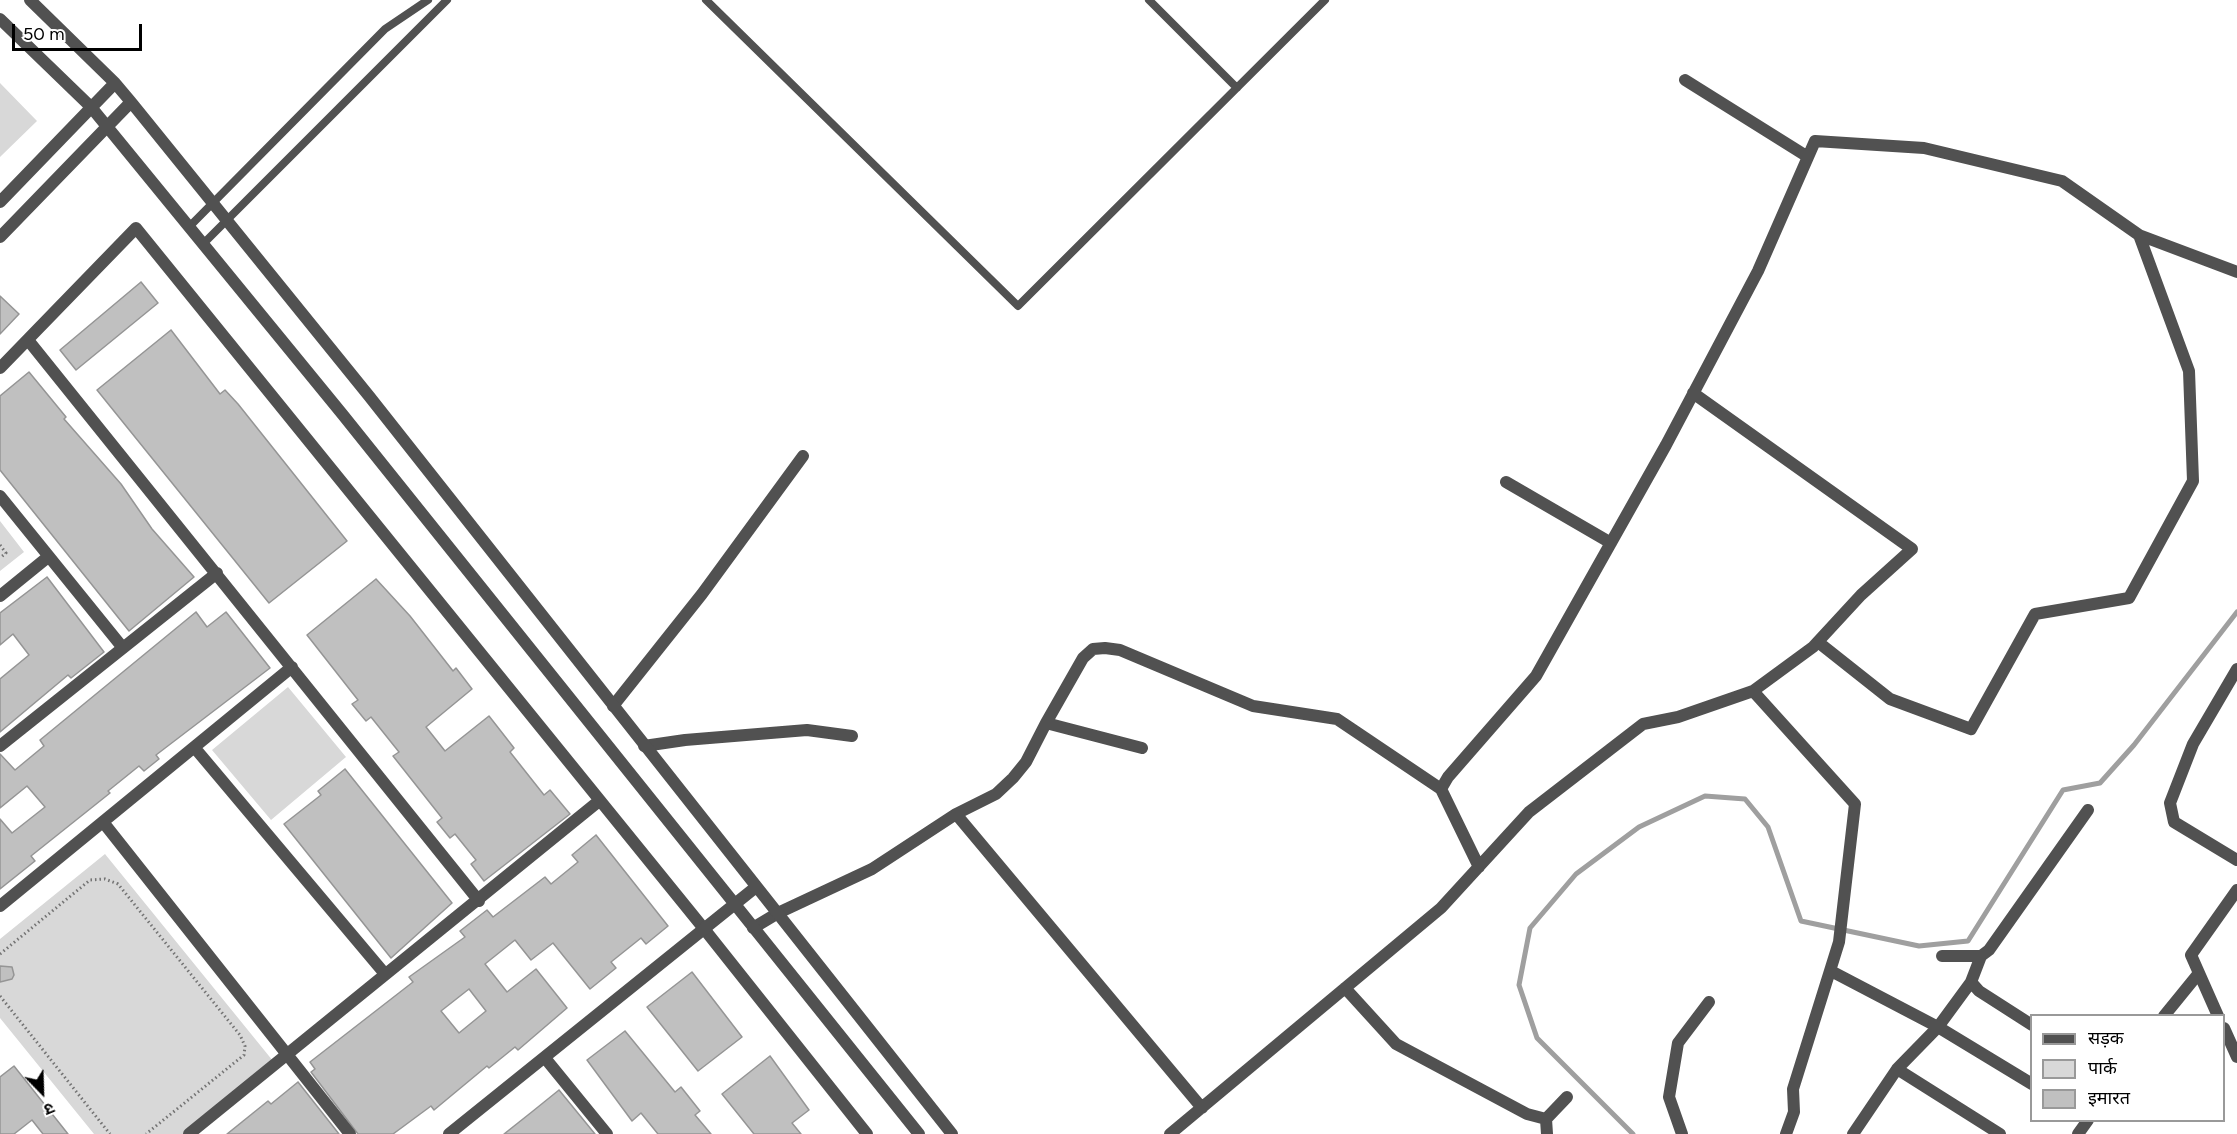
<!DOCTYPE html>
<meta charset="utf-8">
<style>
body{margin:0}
#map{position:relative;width:2237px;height:1134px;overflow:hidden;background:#fff;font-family:Figtree,"Noto Sans Devanagari",sans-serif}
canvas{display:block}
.legend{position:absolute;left:2030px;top:1014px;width:195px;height:108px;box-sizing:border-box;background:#fff;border:2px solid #999;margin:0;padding:8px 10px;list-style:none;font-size:18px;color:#000}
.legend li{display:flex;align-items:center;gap:12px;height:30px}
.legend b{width:30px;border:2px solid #999}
.north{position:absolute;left:12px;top:1062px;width:60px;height:60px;-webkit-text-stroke:4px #fff;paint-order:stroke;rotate:157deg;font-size:16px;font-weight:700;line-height:24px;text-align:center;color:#000}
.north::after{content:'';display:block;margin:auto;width:21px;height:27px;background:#000;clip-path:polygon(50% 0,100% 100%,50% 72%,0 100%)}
.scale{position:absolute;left:12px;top:24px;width:130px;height:27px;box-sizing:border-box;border:3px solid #000;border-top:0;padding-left:8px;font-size:18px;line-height:21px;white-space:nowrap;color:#000;-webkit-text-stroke:4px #fff;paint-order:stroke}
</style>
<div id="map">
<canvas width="2237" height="1134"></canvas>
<ul class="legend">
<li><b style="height:8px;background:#515151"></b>सड़क</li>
<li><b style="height:16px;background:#d8d8d8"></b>पार्क</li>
<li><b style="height:16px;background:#c0c0c0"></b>इमारत</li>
</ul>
<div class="north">उ</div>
<div class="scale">50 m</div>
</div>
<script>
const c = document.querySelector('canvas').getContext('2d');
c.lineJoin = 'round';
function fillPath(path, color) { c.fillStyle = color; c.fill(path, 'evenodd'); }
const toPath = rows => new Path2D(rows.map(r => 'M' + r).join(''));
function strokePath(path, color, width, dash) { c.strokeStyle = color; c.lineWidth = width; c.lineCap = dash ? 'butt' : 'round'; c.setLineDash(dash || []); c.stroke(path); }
fillPath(toPath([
 [0,83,37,121,0,157],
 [0,521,24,552,0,571],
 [288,687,346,757,271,820,212,750],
 [105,854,273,1061,183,1134,94,1134,0,1018,0,939]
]), '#d8d8d8');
strokePath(toPath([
 [1633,1134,1537,1038,1519,985,1530,928,1576,874,1639,827,1705,796,1745,799,1768,827,1801,921,1919,946,1968,941,2063,790,2100,783,2134,745,2237,612]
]), '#9f9f9f', 5);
const building = toPath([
 [141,282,158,303,76,370,60,350,141,282],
 [0,296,19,314,0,334,0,296],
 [171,330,220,394,225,390,238,404,347,541,269,603,97,390,171,330],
 [29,372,66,417,64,419,121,484,152,529,194,577,129,631,0,470,0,396,29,372],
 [47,577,104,652,71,678,68,675,0,732,0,679,29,655,13,634,0,645,0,613,47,577],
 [376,579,410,616,453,671,456,668,472,689,426,727,445,751,489,716,514,748,510,752,544,795,550,790,570,814,484,881,471,864,476,860,455,834,450,838,437,822,442,818,393,756,399,752,371,717,366,721,352,704,358,700,307,635,376,579],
 [196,612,207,627,226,612,270,668,156,755,159,759,144,771,139,766,108,791,110,793,31,856,35,861,0,889,0,819,12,833,45,807,27,786,0,808,0,754,15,770,44,746,40,740,196,612],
 [345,769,452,903,391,958,284,824,321,795,318,791,345,769],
 [596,835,668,926,646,944,641,938,611,962,616,968,590,989,553,943,531,960,515,940,485,964,507,992,536,969,567,1008,518,1050,515,1047,489,1068,487,1066,434,1110,431,1106,393,1134,358,1134,311,1072,315,1069,310,1062,413,982,409,977,465,937,460,931,487,910,493,917,545,877,551,884,578,862,572,855,596,835],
 [469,989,486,1011,459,1033,441,1011,469,989],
 [0,966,12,967,14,975,12,979,0,982,0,966],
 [692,972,742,1037,698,1071,647,1007,692,972],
 [625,1031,675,1092,681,1087,700,1111,695,1115,711,1134,658,1134,641,1113,632,1121,587,1060,625,1031],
 [770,1056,809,1110,792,1123,801,1134,754,1134,722,1094,770,1056],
 [14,1066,68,1134,43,1134,32,1120,14,1134,0,1134,0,1077,14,1066],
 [298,1082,339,1134,227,1134,268,1101,271,1104,298,1082],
 [559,1090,595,1134,504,1134,533,1111,559,1090]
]);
fillPath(building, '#c0c0c0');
strokePath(building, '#959595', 1.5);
strokePath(toPath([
 [0,545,6,553,0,558],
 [0,954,90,880,105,879,118,884,240,1035,245,1046,244,1055,146,1134],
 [0,996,110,1134]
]), '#737373', 3, [1.5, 3]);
strokePath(toPath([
 [706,0,1018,306,1325,0],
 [1149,0,1237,88],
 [189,227,385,29,428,0],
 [203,244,447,0]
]), '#515151', 8);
strokePath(toPath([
 [1685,80,1808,157],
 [28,340,479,901],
 [0,368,136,228,705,930,867,1134],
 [1506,482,1611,543],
 [0,496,123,648],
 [0,596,48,557],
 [1818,642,1890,699,1971,729,2035,614,2129,598,2193,481,2189,371,2139,235],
 [2237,669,2193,744,2170,803,2174,822,2237,860],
 [1753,691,1855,804,1839,942,1793,1089,1794,1112,1786,1134],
 [613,706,702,594,803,456],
 [1046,723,1083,658,1093,649,1105,648,1120,650,1253,706,1337,719,1441,789],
 [0,746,217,573],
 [644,746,685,740,807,730,852,736],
 [194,747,385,974],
 [956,814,996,794,1013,778,1026,762,1046,723,1142,748],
 [103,822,350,1134],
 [1479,867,1441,789,1448,777,1536,676,1666,445,1758,271,1815,141,1924,148,2062,181,2139,235,2237,272],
 [0,906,292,667],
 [753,928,778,913,872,869,956,814,1202,1108],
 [1942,956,1981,956,1989,950,2088,810],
 [1831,971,1938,1027,2032,1084],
 [1971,982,1981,956],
 [1345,988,1396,1044,1527,1114,1546,1119,1567,1097],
 [2164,1016,2199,973],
 [2218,1016,2191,955,2237,890],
 [2224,1028,2237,1057],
 [545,1058,607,1134],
 [1546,1119,1547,1134],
 [189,1134,599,801],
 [1170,1134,1441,908,1529,812,1643,724,1678,717,1753,691,1813,647,1861,595,1912,549,1693,393],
 [1682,1134,1669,1097,1678,1043,1709,1002],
 [1853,1134,1897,1069],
 [2000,1134,1897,1069,1938,1027,1971,982,1979,991,2032,1025],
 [2078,1134,2088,1120]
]), '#515151', 12);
strokePath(toPath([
 [30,0,115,83,131,102,369,396,952,1134],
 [0,19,91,107,343,415,919,1134],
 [0,202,115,83],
 [0,237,131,102],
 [449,1134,756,887]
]), '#515151', 12);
</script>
